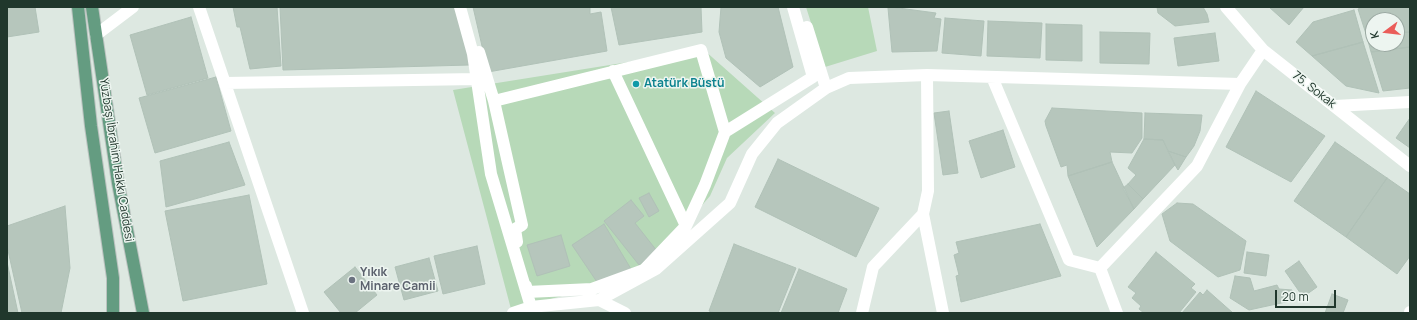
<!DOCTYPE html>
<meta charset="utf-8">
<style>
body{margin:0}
#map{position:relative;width:1417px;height:320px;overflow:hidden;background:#dde8e1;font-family:Manrope,sans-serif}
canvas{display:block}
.frame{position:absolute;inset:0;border:8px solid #20372c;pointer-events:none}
.north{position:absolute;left:1365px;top:12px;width:40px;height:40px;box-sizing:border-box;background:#edf5f0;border:1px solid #9ba9a2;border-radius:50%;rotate:255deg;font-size:11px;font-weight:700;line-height:16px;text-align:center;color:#20372c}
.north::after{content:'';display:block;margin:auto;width:14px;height:18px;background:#ea5d59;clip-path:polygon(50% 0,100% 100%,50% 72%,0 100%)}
.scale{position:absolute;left:1275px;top:290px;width:61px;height:18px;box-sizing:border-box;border:2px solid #20372c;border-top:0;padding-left:5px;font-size:12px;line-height:14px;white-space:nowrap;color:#20372c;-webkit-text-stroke:3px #edf5f0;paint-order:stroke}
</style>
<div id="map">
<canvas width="1417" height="320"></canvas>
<div class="frame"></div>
<div class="north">K</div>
<div class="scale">20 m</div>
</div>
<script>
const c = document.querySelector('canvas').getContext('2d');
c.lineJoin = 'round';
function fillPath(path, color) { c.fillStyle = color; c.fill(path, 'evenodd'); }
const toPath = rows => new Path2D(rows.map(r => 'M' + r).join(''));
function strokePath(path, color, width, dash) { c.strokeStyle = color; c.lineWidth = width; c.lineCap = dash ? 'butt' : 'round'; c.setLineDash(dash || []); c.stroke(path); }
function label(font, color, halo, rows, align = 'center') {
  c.font = font + ' Manrope,sans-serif'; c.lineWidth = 3; c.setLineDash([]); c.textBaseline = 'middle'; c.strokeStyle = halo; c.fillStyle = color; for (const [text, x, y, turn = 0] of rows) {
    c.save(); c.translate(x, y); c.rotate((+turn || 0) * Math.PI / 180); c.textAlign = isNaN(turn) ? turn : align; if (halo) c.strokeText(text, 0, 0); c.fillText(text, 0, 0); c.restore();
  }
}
fillPath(toPath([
 [806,7,868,7,877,51,825,67],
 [704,50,775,113,727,158,710,196,667,246,633,272,590,289,511,309,453,90]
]), '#b7d9b8');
const building = toPath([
 [7,7,35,7,39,32,7,37,7,7],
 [233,7,277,7,281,66,250,69,240,27,237,27,233,7],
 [280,7,458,7,470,65,283,70,280,7],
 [473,7,590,7,590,14,601,12,607,51,488,72,473,7],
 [611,7,701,7,702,32,619,45,611,7],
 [721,7,778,7,793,67,760,87,726,58,719,32,721,7],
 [891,7,936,13,934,18,941,19,937,51,892,52,888,8,891,7],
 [1157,7,1203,7,1207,14,1209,22,1175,26,1158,13,1157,7],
 [1269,7,1304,7,1289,25,1269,7],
 [1363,7,1410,7,1410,32,1397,33,1397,20,1373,20,1373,37,1367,37,1358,9,1363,7],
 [1354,10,1363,42,1312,56,1296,42,1313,22,1354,10],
 [191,17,208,78,147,95,130,35,191,17],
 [945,18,984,21,981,56,942,53,945,18],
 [988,21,1042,23,1040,58,987,56,988,21],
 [1046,24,1082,25,1082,61,1046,60,1046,24],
 [1100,32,1150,33,1149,64,1100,63,1100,32],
 [1410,32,1410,47,1371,52,1367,37,1373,37,1373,44,1397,44,1397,33,1410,32],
 [1215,33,1219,61,1178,66,1174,38,1215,33],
 [1363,42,1379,93,1346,86,1312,56,1363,42],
 [1410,47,1410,88,1383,91,1371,52,1410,47],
 [216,77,231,131,155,153,139,98,216,77],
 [1256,91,1325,136,1291,182,1226,147,1256,91],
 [1052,108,1142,113,1142,138,1132,153,1110,152,1112,162,1068,176,1067,165,1061,167,1046,126,1045,121,1052,108],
 [949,111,958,173,943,175,934,113,949,111],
 [1145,113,1202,115,1200,131,1194,146,1186,157,1168,151,1163,140,1144,139,1145,113],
 [1410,118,1410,148,1396,138,1410,118],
 [1003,130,1015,167,981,178,969,141,1003,130],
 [1144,139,1163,140,1175,165,1143,199,1128,184,1136,175,1128,168,1144,139],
 [229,142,245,185,166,207,160,161,229,142],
 [1335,142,1387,178,1346,237,1294,201,1335,142],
 [1168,151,1186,157,1178,170,1175,165,1168,151],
 [778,159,879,208,856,257,755,207,778,159],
 [1112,162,1134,209,1097,247,1068,176,1112,162],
 [1387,178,1410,194,1410,256,1397,274,1346,237,1387,178],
 [1128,184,1143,199,1134,209,1123,188,1128,184],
 [649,193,659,211,649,217,639,198,649,193],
 [249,195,267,284,183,301,165,211,249,195],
 [631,200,644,216,635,223,657,251,639,265,604,221,631,200],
 [1177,203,1193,204,1246,241,1240,270,1218,277,1170,241,1162,214,1177,203],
 [65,206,70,268,61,313,22,313,7,246,7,226,65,206],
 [604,224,631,269,597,282,572,245,604,224],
 [1040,224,1061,276,961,302,956,276,959,275,954,255,959,253,956,242,1040,224],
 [561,235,570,266,537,276,527,245,561,235],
 [734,244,796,268,778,313,715,313,709,311,734,244],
 [477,246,485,284,443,294,434,256,477,246],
 [1156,252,1195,284,1191,288,1196,292,1179,313,1144,313,1139,309,1141,306,1132,298,1136,293,1128,287,1156,252],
 [1247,252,1269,255,1266,276,1244,273,1247,252],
 [429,258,438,291,404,300,395,267,429,258],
 [1299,261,1317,287,1303,297,1285,271,1299,261],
 [7,262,18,313,7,313,7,262],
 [355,267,377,295,355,313,341,313,324,292,355,267],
 [799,269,847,289,838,313,781,313,799,269],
 [1235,276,1250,278,1254,291,1277,285,1279,289,1292,290,1295,300,1249,310,1230,298,1235,276],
 [1207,290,1233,313,1182,313,1200,292,1203,295,1207,290],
 [1332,294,1348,300,1343,313,1325,313,1332,294]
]);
fillPath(building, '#b6c6bc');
strokePath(building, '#b0c1b7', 1);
const major = toPath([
 [78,7,91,126,113,278,113,313],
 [92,7,118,183,143,313]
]);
strokePath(major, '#bcc3c0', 14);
strokePath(toPath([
 [199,7,303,313],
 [460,7,473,54,491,174,531,307,599,300,656,269,730,203,752,154,777,123,826,88,849,78,927,75,1240,84,1263,50],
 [1226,7,1263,50,1410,166],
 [807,27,826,88],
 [96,35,133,7],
 [479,52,494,101,522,225,515,229,517,242],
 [613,71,686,226],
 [927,75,928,191,923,214,943,313],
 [992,77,1069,260,1100,268],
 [225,83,477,79],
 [494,101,701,50,725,132],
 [1335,106,1410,102],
 [526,286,527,292,592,289,644,270,686,226,705,185,725,132,813,77,793,7],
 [599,300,625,313],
 [513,313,531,307],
 [862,313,873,267,923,214],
 [1117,313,1100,268,1197,166,1240,84],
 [1410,313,1410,312]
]), '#fff', 12);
strokePath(major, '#649c81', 12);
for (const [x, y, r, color] of [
 [636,84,4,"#0f9aa8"],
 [352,280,4,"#6b7280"]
]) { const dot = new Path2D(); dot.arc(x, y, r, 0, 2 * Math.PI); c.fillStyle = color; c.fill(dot); strokePath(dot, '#edf5f0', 1.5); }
label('bold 12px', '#0d838f', '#edf5f0', [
 ["Atatürk Büstü",644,84]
], 'left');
label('12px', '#20372c', '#edf5f0', [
 ["75. Sokak",1314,90,38],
 ["Yüzbaşı İbrahim Hakkı Caddesi",116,160,81]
]);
label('bold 12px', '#5b616d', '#edf5f0', [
 ["Yıkık",360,273],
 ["Minare Camii",360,287]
], 'left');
</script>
